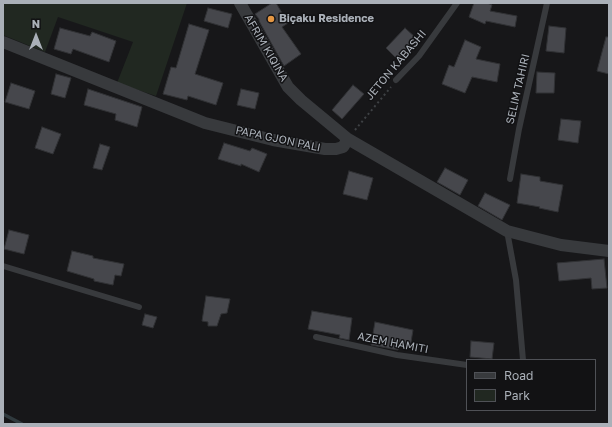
<!DOCTYPE html>
<meta charset="utf-8">
<style>
body{margin:0}
#map{position:relative;width:612px;height:427px;overflow:hidden;background:#171719;font-family:"Golos Text",sans-serif}
canvas{display:block}
.frame{position:absolute;inset:0;border:4px solid #aab0b8;pointer-events:none}
.legend{position:absolute;left:466px;top:359px;width:130px;height:52px;box-sizing:border-box;background:#121214;border:1px solid #4f5156;margin:0;padding:5px 7px;list-style:none;font-size:12px;color:#aab0b8}
.legend li{display:flex;align-items:center;gap:8px;height:20px}
.legend b{width:20px;border:1px solid #4f5156}
.north{position:absolute;left:16px;top:16px;width:40px;height:40px;-webkit-text-stroke:3px #121214;paint-order:stroke;rotate:0deg;font-size:11px;font-weight:700;line-height:16px;text-align:center;color:#aab0b8}
.north::after{content:'';display:block;margin:auto;width:14px;height:18px;background:#aab0b8;clip-path:polygon(50% 0,100% 100%,50% 72%,0 100%)}
</style>
<div id="map">
<canvas width="612" height="427"></canvas>
<div class="frame"></div>
<ul class="legend">
<li><b style="height:5px;background:#383a3d"></b>Road</li>
<li><b style="height:11px;background:#212821"></b>Park</li>
</ul>
<div class="north">N</div>
</div>
<script>
const c = document.querySelector('canvas').getContext('2d');
c.lineJoin = 'round';
function fillPath(path, color) { c.fillStyle = color; c.fill(path, 'evenodd'); }
const toPath = rows => new Path2D(rows.map(r => 'M' + r).join(''));
function strokePath(path, color, width, dash) { c.strokeStyle = color; c.lineWidth = width; c.lineCap = dash ? 'butt' : 'round'; c.setLineDash(dash || []); c.stroke(path); }
function label(font, color, halo, rows, align = 'center') {
  c.font = font + ' "Golos Text",sans-serif'; c.lineWidth = 3; c.setLineDash([]); c.textBaseline = 'middle'; c.strokeStyle = halo; c.fillStyle = color; for (const [text, x, y, turn = 0] of rows) {
    c.save(); c.translate(x, y); c.rotate((+turn || 0) * Math.PI / 180); c.textAlign = isNaN(turn) ? turn : align; if (halo) c.strokeText(text, 0, 0); c.fillText(text, 0, 0); c.restore();
  }
}
fillPath(toPath([
 [3,3,187,3,156,96,117,83,133,42,58,17,45,52,3,35]
]), '#212821');
strokePath(toPath([
 [3,414,22,424]
]), '#303a3e', 3.5);
const building = toPath([
 [272,3,276,3,288,23,282,27,301,54,284,66,259,21,259,19,255,14,272,3],
 [474,3,487,3,492,5,490,11,517,16,515,27,486,21,485,24,469,17,474,3],
 [208,8,232,14,228,28,204,21,208,8],
 [189,24,209,30,195,74,223,83,216,105,188,96,187,100,163,94,171,67,176,68,189,24],
 [549,26,566,28,564,53,546,51,549,26],
 [60,28,90,36,92,32,116,41,109,62,73,49,71,54,54,49,60,28],
 [405,28,417,39,398,60,386,48,405,28],
 [606,37,609,37,609,74,597,71,606,37],
 [465,40,481,47,476,59,500,64,497,82,472,77,465,93,442,84,449,65,454,67,465,40],
 [537,72,555,73,554,93,536,93,537,72],
 [56,74,71,78,65,98,51,94,56,74],
 [11,83,35,91,29,109,5,102,11,83],
 [353,85,364,94,342,119,332,110,353,85],
 [88,89,142,107,137,127,115,120,116,114,84,105,88,89],
 [241,89,259,93,255,109,237,105,241,89],
 [561,119,581,121,578,143,558,140,561,119],
 [42,127,61,134,53,154,35,148,42,127],
 [224,143,250,151,252,148,267,154,259,172,241,164,241,166,218,159,224,143],
 [100,144,110,147,102,170,93,168,100,144],
 [445,168,468,180,460,195,437,182,445,168],
 [349,171,373,178,367,200,343,194,349,171],
 [521,174,540,177,540,181,563,185,558,212,539,208,540,207,517,203,521,174],
 [485,193,510,205,502,220,478,206,485,193],
 [9,230,29,235,24,254,4,249,9,230],
 [72,251,93,256,93,258,124,264,121,276,115,275,113,285,94,281,94,279,67,271,72,251],
 [604,259,607,288,592,289,591,278,559,281,557,263,604,259],
 [206,296,230,299,227,313,221,314,217,326,208,326,208,322,202,321,206,296],
 [312,311,352,318,349,340,339,338,340,335,308,329,312,311],
 [145,314,157,317,153,328,142,325,145,314],
 [375,322,413,330,410,348,399,346,398,350,371,345,375,322],
 [471,341,494,343,492,359,470,357,471,341]
]);
fillPath(building, '#46474c');
strokePath(building, '#313235', 1);
strokePath(toPath([
 [355,130,391,87]
]), '#3e4144', 2, [2, 3]);
strokePath(toPath([
 [396,80,419,56,457,3],
 [510,179,519,129,547,3],
 [507,231,516,280,523,360],
 [3,266,139,307],
 [316,337,397,355,467,365]
]), '#383a3d', 6);
strokePath(toPath([
 [240,3,288,87,301,100,348,139,507,231,561,245,609,251],
 [3,42,205,123,273,140,325,149,336,149,343,147,348,139]
]), '#383a3d', 12);
for (const [x, y, r, color] of [
 [271,19,4,"#e59743"]
]) { const dot = new Path2D(); dot.arc(x, y, r, 0, 2 * Math.PI); c.fillStyle = color; c.fill(dot); strokePath(dot, '#121214', 1.5); }
label('bold 11px', '#aab0b8', '#121214', [
 ["Biçaku Residence",279,19]
], 'left');
label('11px', '#aab0b8', '#121214', [
 ["AFRIM KIQINA",266,48,60],
 ["JETON KABASHI",396,65,-50],
 ["SELIM TAHIRI",518,89,-77],
 ["PAPA GJON PALI",278,139,12],
 ["AZEM HAMITI",393,343,11]
]);
</script>
